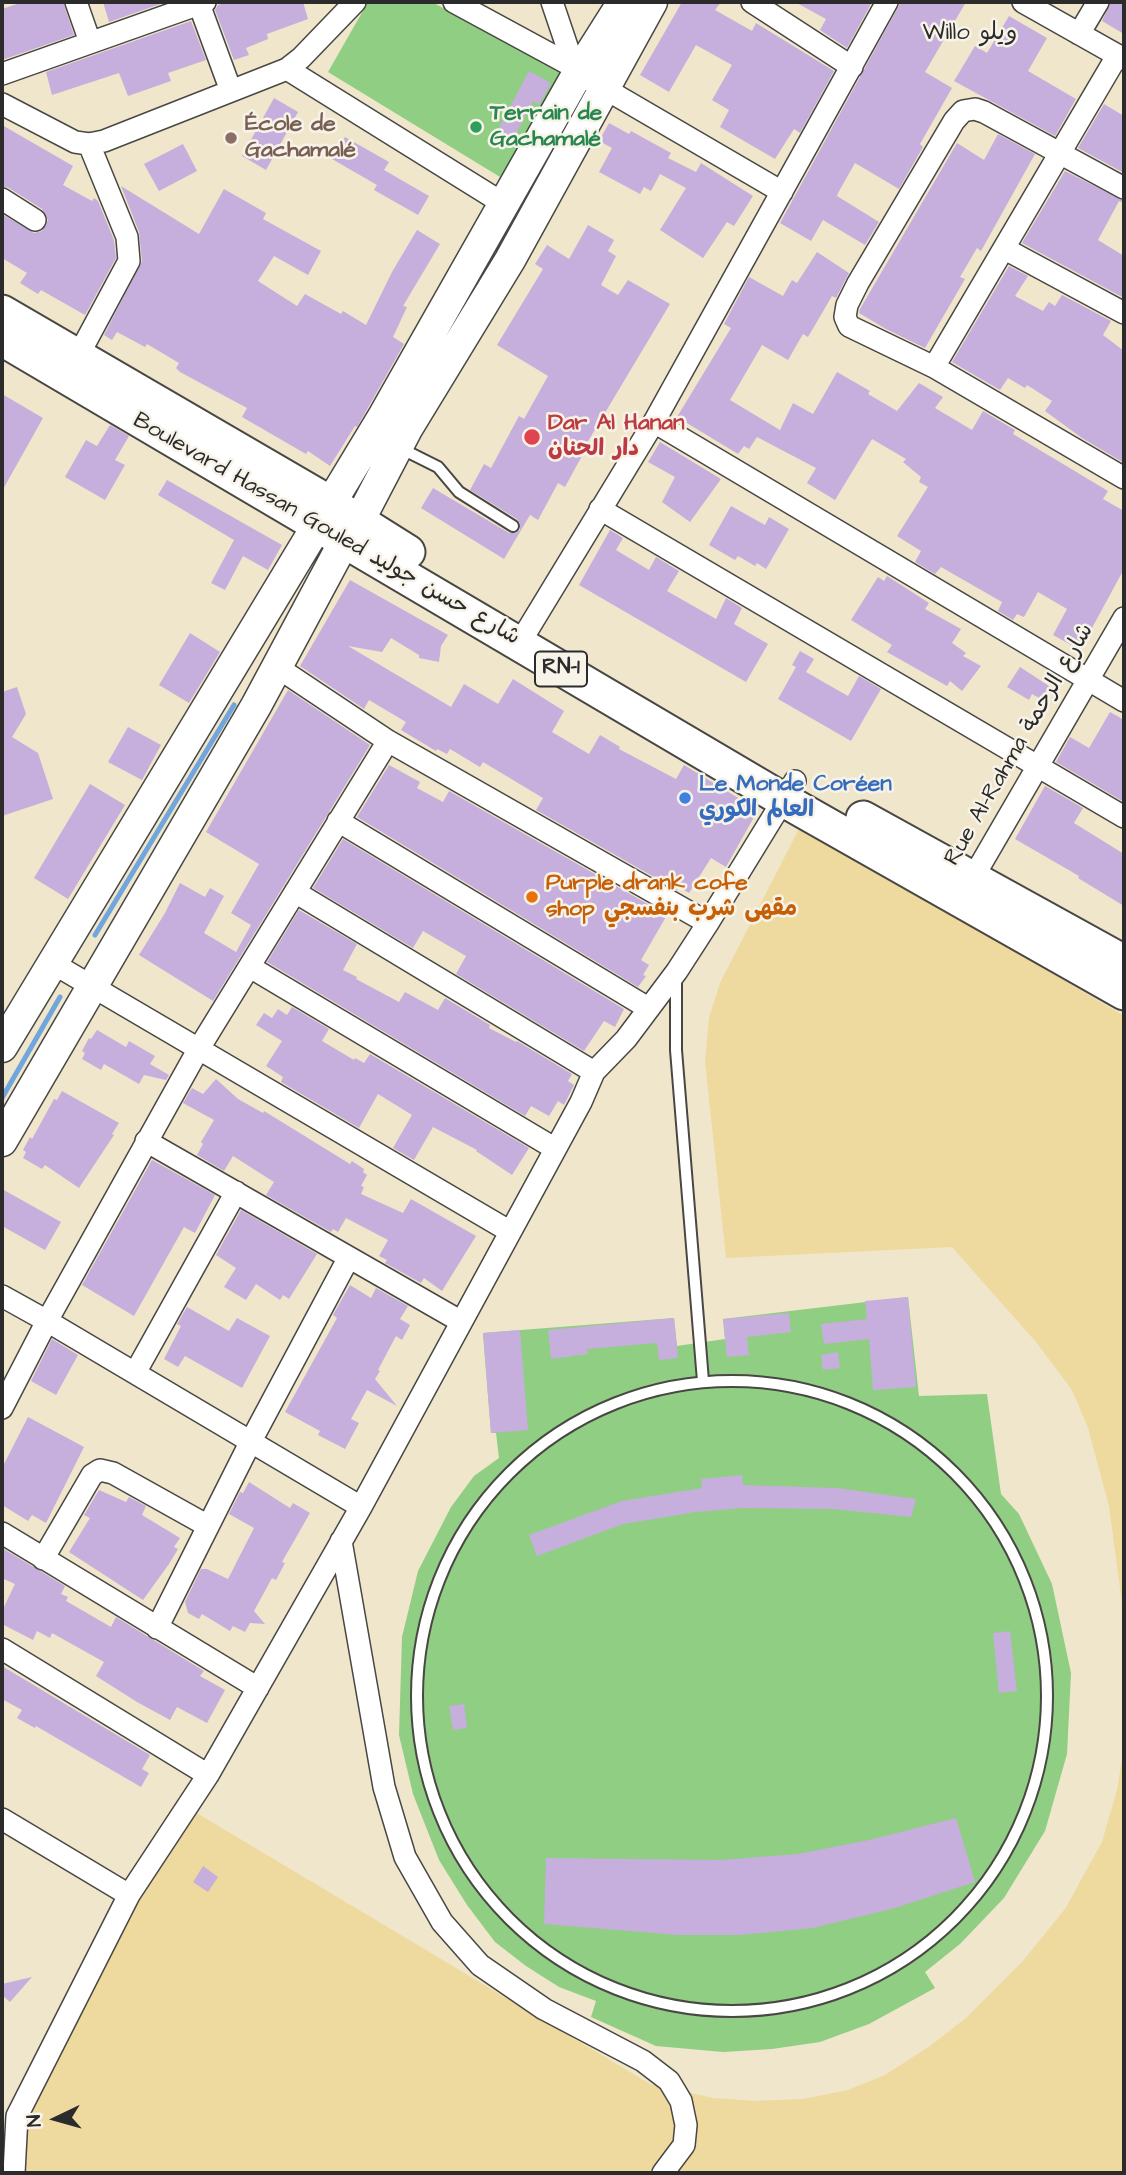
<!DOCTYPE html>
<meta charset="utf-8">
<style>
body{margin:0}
#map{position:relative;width:1126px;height:2175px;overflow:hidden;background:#efe6cb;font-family:"Architects Daughter",sans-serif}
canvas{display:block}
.frame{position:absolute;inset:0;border:4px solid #2b2b2b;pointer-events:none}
.north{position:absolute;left:21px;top:2084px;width:70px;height:70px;-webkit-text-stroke:5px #f7f3e8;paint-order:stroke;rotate:265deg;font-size:19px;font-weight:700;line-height:28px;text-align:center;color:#2b2b2b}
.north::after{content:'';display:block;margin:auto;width:24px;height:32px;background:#2b2b2b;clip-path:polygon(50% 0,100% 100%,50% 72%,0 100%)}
</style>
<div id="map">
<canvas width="1126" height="2175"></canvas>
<div class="frame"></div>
<div class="north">N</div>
</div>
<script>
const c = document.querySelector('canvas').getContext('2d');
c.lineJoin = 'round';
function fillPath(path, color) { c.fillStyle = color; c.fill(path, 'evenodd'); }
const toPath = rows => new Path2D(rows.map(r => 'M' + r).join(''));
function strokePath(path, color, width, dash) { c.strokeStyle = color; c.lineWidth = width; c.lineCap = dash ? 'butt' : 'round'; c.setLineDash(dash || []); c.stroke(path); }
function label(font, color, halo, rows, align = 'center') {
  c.font = font + ' "Architects Daughter","Playpen Sans Arabic",sans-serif'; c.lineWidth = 5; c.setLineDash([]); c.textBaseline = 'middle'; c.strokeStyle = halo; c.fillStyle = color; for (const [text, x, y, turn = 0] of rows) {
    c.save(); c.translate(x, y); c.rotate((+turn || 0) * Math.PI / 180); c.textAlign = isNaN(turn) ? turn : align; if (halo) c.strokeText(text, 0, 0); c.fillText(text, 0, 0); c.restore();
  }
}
fillPath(toPath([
 [368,2,432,2,564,73,505,180,328,72],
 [908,1297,919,1396,987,1394,1001,1494,1019,1514,1052,1584,1071,1673,1067,1754,1045,1831,1004,1898,960,1944,925,1972,935,1988,869,2024,820,2042,772,2049,723,2052,656,2046,591,2017,596,2001,559,1987,526,1966,495,1942,467,1905,439,1860,413,1794,399,1735,402,1637,418,1571,451,1507,474,1476,499,1458,496,1433,491,1433,483,1333,674,1318,677,1346,725,1339,723,1319]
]), '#90ce83');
fillPath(toPath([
 [801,825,1124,1016,1124,1618,1109,1506,1088,1428,1072,1390,1036,1342,952,1247,726,1258,705,1062,709,1018,720,983],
 [1124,1747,1124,2173,7,2173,6,2125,190,1809,650,2084,713,2098,755,2101,803,2099,848,2090,885,2075,930,2046,966,2018,1022,1962,1065,1909,1102,1842,1117,1790]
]), '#eeda9e');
strokePath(toPath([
 [95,935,234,705],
 [2,1098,60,997]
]), '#71a5dd', 5);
fillPath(toPath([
 [23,2,63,2,74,35,2,60,2,9],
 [103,2,166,2,109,22],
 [228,2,303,2,308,19,267,34,268,39,246,48,249,55,234,60,215,10,218,5],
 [682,2,721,2,715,10,752,31,756,23,834,71,800,133,794,129,775,159,720,127,729,110,712,100,732,65,696,45,669,92,640,75],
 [795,2,872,2,847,48,820,30,826,19],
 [901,2,966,2,925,72,952,88,920,144,923,147,899,189,855,163,838,193,837,196,879,222,865,245,823,220,811,241,780,223],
 [1111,2,1124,2,1124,34,1102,21],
 [1009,16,1047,38,1028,71,1076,99,1055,136,954,81,975,46,987,53],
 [191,21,206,60,168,73,171,81,128,96,119,73,52,95,46,72],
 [529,71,551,83,539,105,533,101,512,142,496,133],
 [274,98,298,112,266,170,242,156],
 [1104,104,1124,116,1124,173,1078,148],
 [609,123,629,134,631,131,671,153,668,158,696,172,701,163,753,196,734,226,727,222,703,258,660,230,686,188,660,174,651,191,644,187,640,194,599,172,612,148,599,141],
 [2,125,73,166,63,185,92,201,94,198,98,201,114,240,116,258,85,315,41,290,38,294,20,283,27,273,2,258,2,214,34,233,42,231,48,220,42,209,9,188,2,186],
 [998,134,1035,154,981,251,977,248,960,277,965,279,925,348,886,329,859,313,860,309,957,143,984,160],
 [345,137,389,162,384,170,429,196,418,215,374,190,377,185,332,159],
 [183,144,197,171,159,191,144,164],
 [1065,171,1124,201,1124,203,1119,201,1098,240,1124,256,1124,298,1022,243],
 [121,186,199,234,224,189,266,213,263,219,321,251,308,275,274,256,258,281,297,306,305,294,341,314,343,311,366,325,392,272,417,230,440,244,403,306,407,307,393,337,404,344,357,427,355,426,330,466,308,451,306,454,242,417,247,408,180,372,176,368,179,363,147,344,145,347,117,332,112,340,104,335,142,261,139,232],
 [588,225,614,240,608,251,616,256,601,285,618,295,628,280,670,304,581,453,583,454,565,487,558,483,538,520,530,515,504,559,421,508,433,488,509,533,516,533,520,530,520,523,517,519,470,490,484,464,491,468,519,416,524,419,548,376,497,345,543,269,535,264,547,245,569,259],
 [817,252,849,273,836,298,832,296,808,337,803,334,788,360,762,345,730,400,780,430,793,403,813,414,837,372,870,391,868,394,897,411,919,383,943,397,935,408,972,430,983,411,1015,430,1013,434,1108,491,1103,499,1124,511,1124,569,1080,650,1053,635,1067,609,1038,592,1024,617,1017,614,1013,620,998,611,1002,602,941,567,935,574,915,562,921,551,897,536,928,487,919,482,921,477,903,462,906,459,872,439,835,500,807,483,816,468,757,437,749,449,744,446,738,454,677,417,731,328,724,324,749,277,783,296,792,280,797,283],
 [1009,266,1028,276,1015,296,1043,311,1049,302,1055,306,1062,295,1111,321,1103,335,1124,351,1124,463,1082,438,1045,411,1052,401,1027,385,1025,388,1008,378,1000,390,952,362],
 [2,394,43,418,2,491],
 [110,425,129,436,115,460,125,465,105,500,65,477,86,440,97,446],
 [660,442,721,479,690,522,662,502,675,477,648,462],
 [167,480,282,545,268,570,243,556,225,590,211,583,234,540,158,495],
 [731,506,765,525,769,517,789,529,766,569,757,563,755,566,738,556,735,560,709,545],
 [610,530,623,538,616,550,649,570,656,557,679,571,667,591,716,619,726,598,742,608,734,624,768,644,746,682,579,585],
 [887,576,929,603,925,609,961,629,952,643,966,653,963,656,981,666,962,691,950,681,947,686,887,652,892,645,851,620,878,577,884,581],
 [350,580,448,635,441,646,439,662,419,658,419,655,391,638,382,652,348,646,451,707,464,684,498,704,513,679,564,711,552,732,589,754,600,735,620,747,619,749,676,779,684,765,758,810,726,867,711,858,689,893,679,887,677,890,536,810,543,798,483,762,480,767,450,749,447,754,437,749,436,751,401,730,406,722,369,700,364,709,300,666],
 [190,633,220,652,189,703,159,685],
 [800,651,814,659,806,672,848,696,859,676,881,689,851,741,778,699,796,667,792,665],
 [1020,667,1049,686,1041,699,1032,694,1029,700,1007,687],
 [17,687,26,714,12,737,38,753,53,799,2,816,2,692],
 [288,690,370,745,213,1001,139,955,165,913,180,883,205,897,210,888,224,896,204,933,236,952,251,925,231,913,259,864,206,832],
 [1110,712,1124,720,1124,802,1056,762,1070,737,1089,748],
 [128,727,161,745,142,780,108,762],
 [389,765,420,782,417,788,443,802,449,791,667,915,641,960,649,965,643,975,646,976,638,987,357,817],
 [90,784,125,805,68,899,34,878],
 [1045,786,1083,808,1074,823,1124,854,1124,906,1078,878,1079,876,1015,839],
 [343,839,624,1009,615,1027,604,1021,584,1051,456,974,466,956,423,931,413,948,313,888],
 [299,910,357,944,343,970,357,977,356,979,399,1002,405,992,438,1010,445,998,490,1025,489,1028,516,1042,517,1041,572,1074,568,1081,574,1085,564,1105,558,1101,549,1116,531,1106,525,1116,267,962],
 [292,1007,329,1029,322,1041,354,1060,355,1058,364,1063,370,1054,529,1148,512,1175,476,1151,477,1150,433,1127,414,1160,393,1148,412,1115,378,1094,359,1128,281,1082,283,1077,266,1066,282,1041,256,1025,264,1013,272,1018,278,1009,287,1015],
 [97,1030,126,1047,129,1041,155,1056,150,1064,169,1075,166,1080,144,1075,139,1084,104,1064,101,1070,82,1059,85,1053,82,1051,89,1038,91,1039],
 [216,1079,238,1099,263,1113,264,1111,350,1164,352,1161,364,1169,363,1172,367,1175,361,1186,364,1187,361,1194,403,1213,411,1199,476,1236,442,1291,424,1278,421,1283,385,1263,387,1260,379,1256,388,1240,346,1218,338,1232,333,1229,331,1232,266,1195,274,1182,233,1156,224,1171,197,1155,203,1144,201,1142,214,1120,183,1103,192,1088,203,1094],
 [62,1091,119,1123,112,1134,114,1135,79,1188,45,1165,42,1169,23,1158,26,1152,23,1150,30,1137,32,1139,54,1099,57,1100],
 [152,1160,215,1195,195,1233,184,1227,134,1316,82,1285],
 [2,1189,61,1222,45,1250,2,1226],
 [241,1210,317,1254,289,1299,283,1295,280,1300,256,1284,246,1300,224,1287,236,1268,216,1255],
 [350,1285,371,1298,376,1288,408,1306,400,1319,410,1325,402,1340,396,1336,378,1370,380,1371,375,1379,397,1406,367,1390,351,1419,359,1423,345,1449,318,1435,320,1431,285,1412,337,1318,333,1315],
 [908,1297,916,1387,873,1390,869,1339,824,1344,821,1324,867,1319,865,1301],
 [187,1307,229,1331,237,1318,270,1336,242,1388,185,1356,178,1367,164,1359,181,1326,177,1324],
 [789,1313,791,1332,747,1337,749,1355,727,1357,723,1319],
 [674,1318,678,1358,659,1360,657,1343,587,1349,588,1354,551,1359,548,1330],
 [520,1330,528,1430,491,1433,483,1333],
 [52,1339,78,1355,56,1395,31,1381],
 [838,1352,840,1368,823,1370,821,1355],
 [28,1417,84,1447,46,1523,32,1515,28,1521,2,1505,2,1468],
 [742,1475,743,1485,837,1488,916,1499,911,1517,833,1509,744,1508,696,1512,623,1524,537,1556,529,1535,622,1501,702,1488,701,1479],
 [249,1482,290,1508,293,1503,310,1513,282,1562,285,1563,276,1580,272,1578,254,1611,265,1624,250,1623,245,1632,233,1626,230,1631,202,1614,199,1619,188,1613,185,1602,201,1569,207,1569,228,1579,254,1528,229,1514,240,1492,243,1493],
 [99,1490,126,1502,129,1497,146,1506,142,1515,180,1538,174,1547,178,1549,169,1564,143,1600,69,1552,90,1518,84,1515],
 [2,1548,65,1586,61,1594,68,1597,66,1601,111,1627,116,1617,204,1671,200,1676,225,1690,207,1723,177,1707,170,1720,137,1702,96,1676,104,1662,52,1633,50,1638,37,1631,33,1640,2,1624,2,1611,15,1584,4,1579,2,1584],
 [1010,1631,1017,1691,999,1693,993,1633],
 [2,1666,150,1755,142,1769,149,1773,141,1787,36,1726,35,1728,17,1718,22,1710,2,1699],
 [464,1704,467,1728,453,1730,449,1706],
 [956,1818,975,1882,895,1908,813,1928,740,1935,678,1935,544,1924,546,1858,721,1860,798,1854,869,1840],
 [203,1866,218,1877,208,1892,193,1882],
 [32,1977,10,2002,2,1995,2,1984]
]), '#c6afdc');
const lane = toPath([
 [398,447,438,467,459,492,513,526],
 [676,977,676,1050,703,1381],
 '417 1696a315 315 0 1 1 630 0a315 315 0 1 1-630 0Z'
]);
const street = toPath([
 [76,2,90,42],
 [454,2,574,67,578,73,782,192],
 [552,2,574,67],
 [752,2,852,67],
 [1023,2,1124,59],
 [199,4,231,91],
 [1079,34,1098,2],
 [287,69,504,204],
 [2,74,205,2],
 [2,104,75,142,89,144,104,141,287,69,301,58,355,2],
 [1124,188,984,112,975,109,963,111,954,121,858,283,847,305,845,317,849,326,934,367,1124,478],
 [2,199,35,220],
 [1005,249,1124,313],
 [78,356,129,261,127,237,89,144],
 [934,367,1117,56],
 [654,422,1124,701],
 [600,509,1124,817],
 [519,644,654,422,887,2],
 [277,667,388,741,708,923],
 [338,821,648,1008],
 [967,888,1124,618],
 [295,892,594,1072],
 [54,964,509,1231],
 [250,967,554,1148],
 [146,1141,460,1321],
 [2,1296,47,1321,361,1507],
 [135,1373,236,1192],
 [2,1408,47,1321,198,1050,388,741],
 [2,1533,258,1688],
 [341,1541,384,1787,405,1857,442,1922,480,1965,544,2009,643,2061,669,2081,681,2101,686,2125,684,2145,663,2173],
 [43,1559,92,1475,100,1470,113,1473,208,1526],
 [157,1628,251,1441,348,1259],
 [2,1649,208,1775],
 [2,1819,129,1895,208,1775,361,1507,581,1102,594,1072,626,1039,677,971,708,923,795,781],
 [14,2173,17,2116,129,1895]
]);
const secondary = toPath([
 [2,1047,384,415,578,73,623,2],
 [2,1141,256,706,345,540,359,521,407,429,510,260,652,2]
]);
const primary = toPath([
 [2,312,330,503,408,552],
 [2,339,782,799,1124,993],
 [863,818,1124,962]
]);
strokePath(lane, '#484743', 14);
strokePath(street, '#484743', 24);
strokePath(secondary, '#484743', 33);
strokePath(primary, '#484743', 37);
strokePath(lane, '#fff', 10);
strokePath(street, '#fff', 21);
strokePath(secondary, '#fff', 30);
strokePath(primary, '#fff', 33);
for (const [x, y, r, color] of [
 [476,127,7,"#2e9e5b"],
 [231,138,7,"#8d6e63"],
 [532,437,9,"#e0444e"],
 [685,798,7,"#3f7fe0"],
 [532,897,7,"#e8710a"]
]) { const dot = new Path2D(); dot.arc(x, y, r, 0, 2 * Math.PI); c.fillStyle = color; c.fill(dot); strokePath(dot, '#f7f3e8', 2.5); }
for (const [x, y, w] of [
 [561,669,52]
]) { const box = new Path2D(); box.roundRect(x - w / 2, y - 17.5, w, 35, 5); c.fillStyle = '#f7f3e8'; c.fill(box); strokePath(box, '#2b2b2b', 2); }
label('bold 21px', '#2b2b2b', null, [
 ["RN-1",561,669]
]);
label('bold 23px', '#27864d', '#f7f3e8', [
 ["Terrain de",490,114],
 ["Gachamalé",490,140]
], 'left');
label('bold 23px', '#785e54', '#f7f3e8', [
 ["École de",245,125],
 ["Gachamalé",245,151]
], 'left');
label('bold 23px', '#be3a42', '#f7f3e8', [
 ["Dar Al Hanan",548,424],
 ["دار الحنان",548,450]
], 'left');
label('23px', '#2b2b2b', '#f7f3e8', [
 ["Boulevard Hassan Gouled شارع حسن جوليد",326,530,30],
 ["Rue Al-Rahma شارع الرحمة",1020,745,-60]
]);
label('bold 23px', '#366cbe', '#f7f3e8', [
 ["Le Monde Coréen",699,785],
 ["العالم الكوري",699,811]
], 'left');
label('bold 23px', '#c56008', '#f7f3e8', [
 ["Purple drank cofe",546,884],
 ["shop مقهى شرب بنفسجي",546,910]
], 'left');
label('24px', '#2b2b2b', '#f7f3e8', [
 ["Willo ويلو",970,34]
]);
</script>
